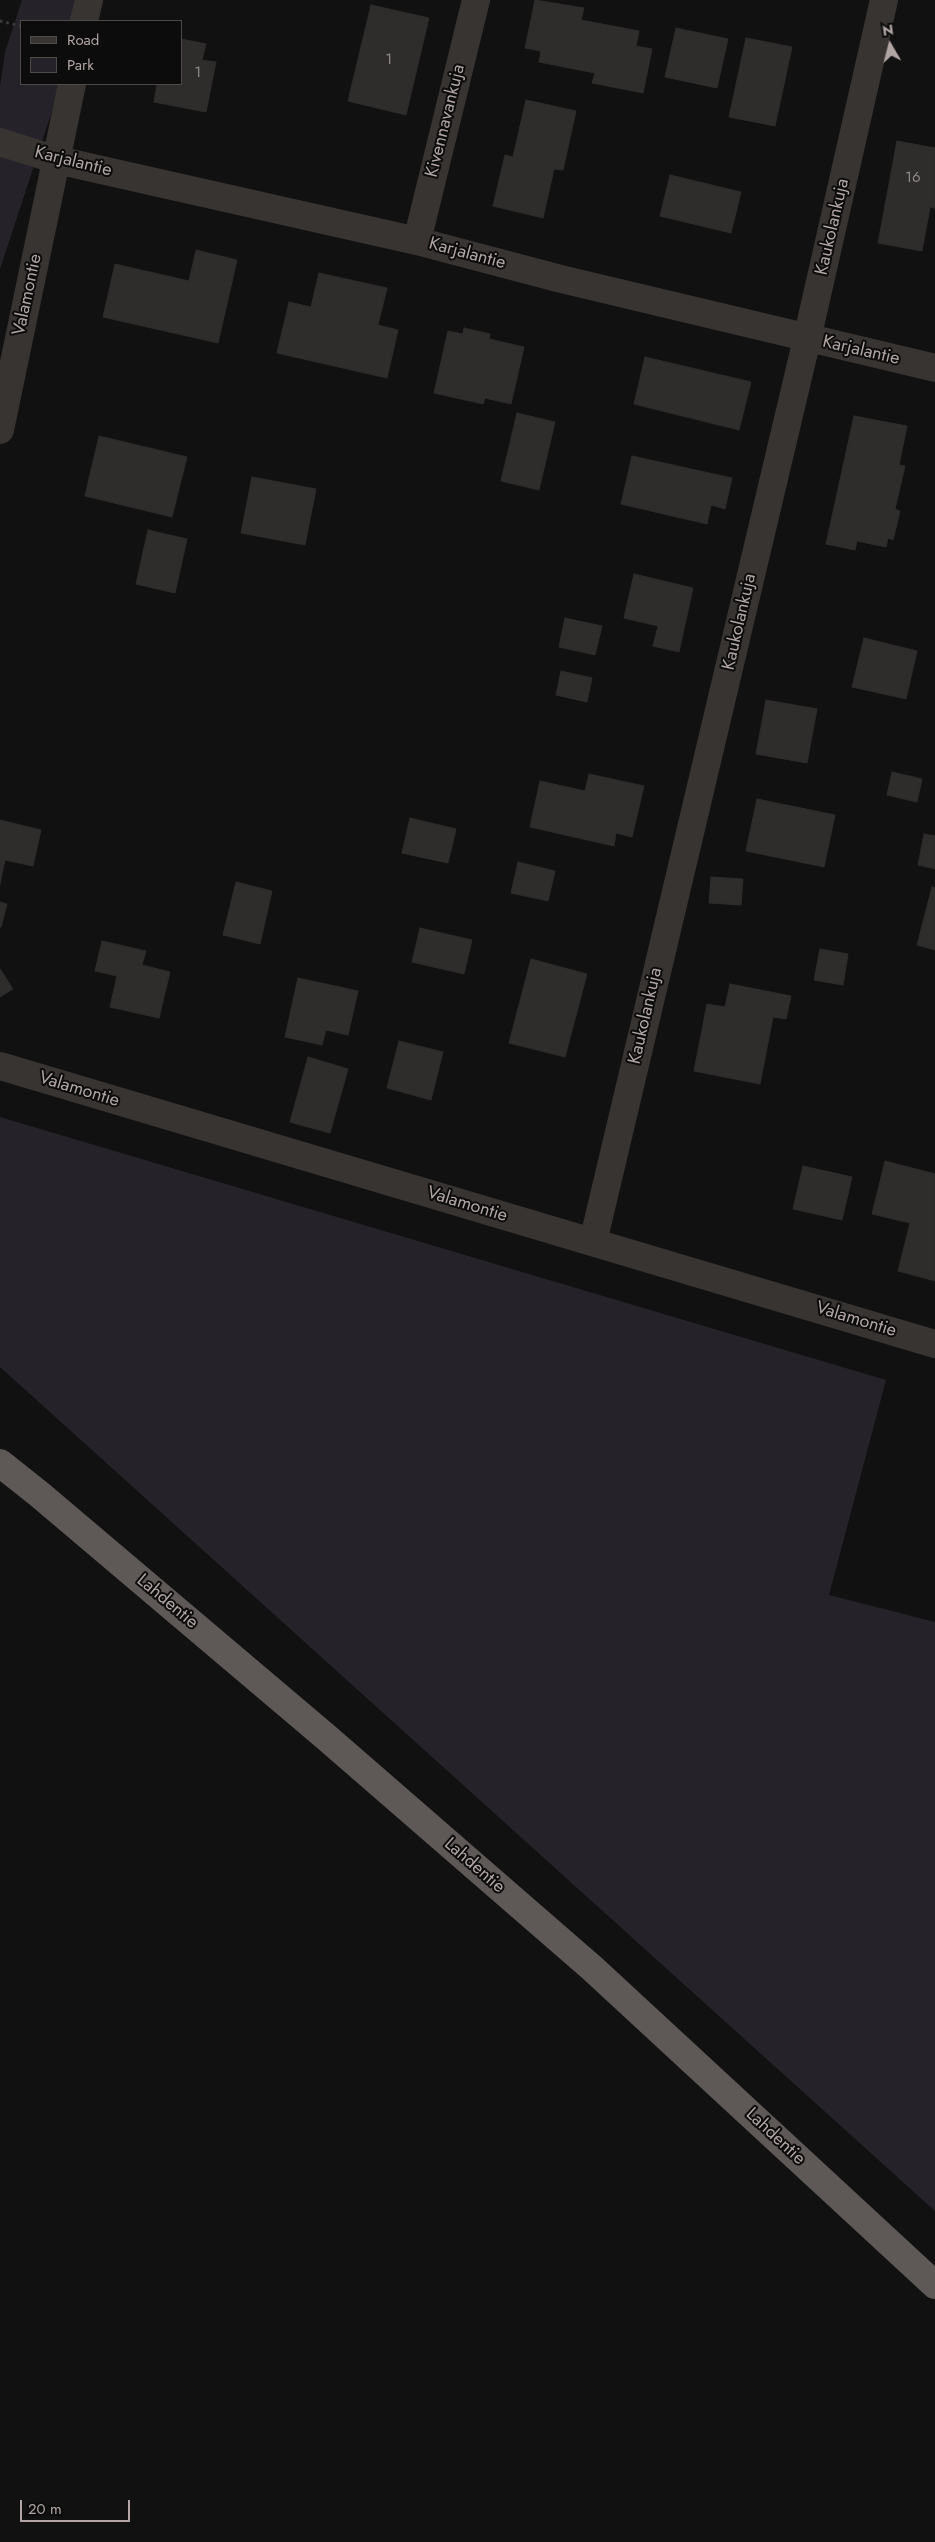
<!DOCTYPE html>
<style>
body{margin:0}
#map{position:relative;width:935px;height:2542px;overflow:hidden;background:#121111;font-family:Jost,sans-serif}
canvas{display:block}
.legend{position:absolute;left:20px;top:20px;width:162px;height:65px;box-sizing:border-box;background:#0d0c0c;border:1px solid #4f4a49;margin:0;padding:6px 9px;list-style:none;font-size:15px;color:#b1a6a4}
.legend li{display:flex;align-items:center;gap:10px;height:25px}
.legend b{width:25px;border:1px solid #4f4a49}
.north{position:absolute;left:865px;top:20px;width:50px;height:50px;-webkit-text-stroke:4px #0d0c0c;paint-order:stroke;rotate:352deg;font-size:14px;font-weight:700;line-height:20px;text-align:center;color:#b1a6a4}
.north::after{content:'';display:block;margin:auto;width:18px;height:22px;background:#b1a6a4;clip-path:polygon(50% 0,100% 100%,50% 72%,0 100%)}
.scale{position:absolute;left:20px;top:2500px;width:110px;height:22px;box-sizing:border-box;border:2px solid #b1a6a4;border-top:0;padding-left:6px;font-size:15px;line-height:18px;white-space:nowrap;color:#b1a6a4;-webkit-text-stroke:4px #0d0c0c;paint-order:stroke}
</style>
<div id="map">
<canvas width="935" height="2542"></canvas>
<ul class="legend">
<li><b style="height:6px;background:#373432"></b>Road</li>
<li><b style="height:14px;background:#262229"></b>Park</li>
</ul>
<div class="north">N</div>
<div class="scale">20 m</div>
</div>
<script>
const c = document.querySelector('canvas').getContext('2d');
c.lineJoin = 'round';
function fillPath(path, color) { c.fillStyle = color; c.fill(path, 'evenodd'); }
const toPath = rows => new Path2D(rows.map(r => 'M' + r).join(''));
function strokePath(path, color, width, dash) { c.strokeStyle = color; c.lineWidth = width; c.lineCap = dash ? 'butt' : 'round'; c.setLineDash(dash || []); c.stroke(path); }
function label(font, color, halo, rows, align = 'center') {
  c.font = font + ' Jost,sans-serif'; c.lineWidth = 4; c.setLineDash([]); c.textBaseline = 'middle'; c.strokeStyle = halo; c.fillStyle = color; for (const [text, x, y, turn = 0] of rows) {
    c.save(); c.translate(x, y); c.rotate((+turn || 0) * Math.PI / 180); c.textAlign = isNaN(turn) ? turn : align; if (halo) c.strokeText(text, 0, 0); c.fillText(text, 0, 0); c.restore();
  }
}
fillPath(toPath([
 [22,0,75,0,71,21,21,21,21,84,58,84,53,108,0,269,0,87,5,52],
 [0,1117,886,1380,829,1595,935,1622,935,2211,0,1367]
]), '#262229');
const building = toPath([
 [535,0,584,8,581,20,639,31,636,46,652,49,643,93,592,83,595,73,539,62,541,51,525,48,535,0],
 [371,5,429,18,406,115,348,101,371,5],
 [676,28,728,39,717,88,665,77,676,28],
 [746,38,792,47,775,126,729,117,746,38],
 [181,39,206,44,202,60,216,62,206,112,154,102,157,84,181,84,181,39],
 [526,100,576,111,563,170,554,169,543,218,493,206,505,155,513,157,526,100],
 [897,141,935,148,935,208,930,207,922,251,878,243,897,141],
 [670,175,741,192,731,233,660,216,670,175],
 [196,250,237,260,218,343,103,317,115,264,189,281,196,250],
 [319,273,387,288,378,325,398,330,387,378,277,353,289,302,311,307,319,273],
 [464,328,490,334,489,339,524,347,511,404,485,398,483,404,434,393,448,331,463,334,464,328],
 [645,357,751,382,739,430,634,404,645,357],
 [517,413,555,422,539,490,501,481,517,413],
 [854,416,907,426,899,465,905,466,895,509,900,511,893,540,888,538,886,547,857,541,855,550,826,544,854,416],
 [99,436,187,457,172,517,85,496,99,436],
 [632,456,732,478,725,509,711,505,707,524,621,504,632,456],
 [252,477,316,489,305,545,241,533,252,477],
 [148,530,187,539,175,593,136,584,148,530],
 [634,574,693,588,679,652,653,646,658,626,624,618,634,574],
 [565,618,602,626,595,655,559,647,565,618],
 [864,638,917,651,906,699,852,687,864,638],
 [561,671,592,678,587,702,556,695,561,671],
 [766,700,817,709,807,763,756,754,766,700],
 [892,772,922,779,917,802,887,795,892,772],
 [589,774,644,786,632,837,616,833,614,846,530,827,540,781,585,791,589,774],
 [757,799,835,815,824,867,746,851,757,799],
 [410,818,456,829,448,863,402,853,410,818],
 [0,820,41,830,33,866,5,860,0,884,0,820],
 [924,834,935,836,935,869,918,865,924,834],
 [518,862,555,871,548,901,511,893,518,862],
 [711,877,743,879,741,905,709,903,711,877],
 [236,882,272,891,260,944,223,935,236,882],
 [932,887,935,888,935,950,917,945,932,887],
 [0,902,7,904,1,927,0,927,0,902],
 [420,928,472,940,464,974,412,962,420,928],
 [102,941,146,951,142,965,170,972,159,1018,110,1007,117,976,95,971,102,941],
 [820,949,848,954,843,985,814,980,820,949],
 [531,959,587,974,565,1057,509,1043,531,959],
 [0,969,13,989,0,997,0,969],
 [298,978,358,991,348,1035,326,1030,322,1045,285,1037,298,978],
 [730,984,791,996,786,1019,773,1017,760,1084,694,1071,707,1004,725,1007,730,984],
 [399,1041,443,1052,431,1100,387,1088,399,1041],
 [308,1057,348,1069,330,1133,290,1122,308,1057],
 [885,1161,935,1174,935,1281,898,1271,910,1223,872,1214,885,1161],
 [803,1166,852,1177,842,1220,793,1209,803,1166]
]);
fillPath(building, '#2e2d2c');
strokePath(building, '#2e2c2b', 1);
strokePath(toPath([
 [0,21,21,26]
]), '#3f3b3a', 3, [2.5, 4]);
strokePath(toPath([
 [84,21,89,0],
 [0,142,57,160,417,241,561,279,935,368],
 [417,241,476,0],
 [0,430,72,84],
 [0,1066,935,1344],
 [593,1242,807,339,884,0]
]), '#373432', 28);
strokePath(toPath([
 [0,1463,39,1494,326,1737,592,1968,935,2285]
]), '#5e5857', 28);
label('15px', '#908886', null, [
 ["1",389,60],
 ["1",198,73],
 ["16",913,178]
]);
label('18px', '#b1a6a4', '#0d0c0c', [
 ["Kivennavankuja",446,121,-76],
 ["Karjalantie",73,162,14],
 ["Kaukolankuja",833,227,-77],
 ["Karjalantie",467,254,15],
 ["Valamontie",28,295,-78],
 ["Karjalantie",861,351,13],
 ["Kaukolankuja",740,622,-77],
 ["Kaukolankuja",646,1016,-77],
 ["Valamontie",79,1090,17],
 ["Valamontie",467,1205,17],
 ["Valamontie",856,1320,17],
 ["Lahdentie",167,1602,40],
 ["Lahdentie",474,1866,41],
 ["Lahdentie",775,2137,43]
]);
</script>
